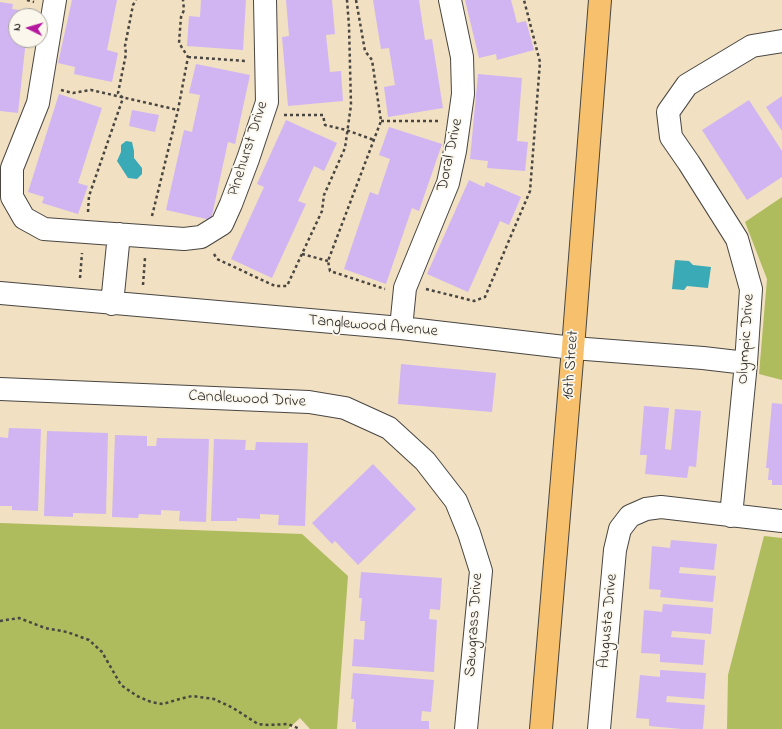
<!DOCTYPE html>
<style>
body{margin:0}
#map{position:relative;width:782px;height:729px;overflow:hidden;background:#f1e0c1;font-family:"Indie Flower",sans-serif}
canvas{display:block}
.north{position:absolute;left:8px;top:8px;width:40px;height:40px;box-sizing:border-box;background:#fbf7ec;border:1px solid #a8a59f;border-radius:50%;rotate:275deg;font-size:11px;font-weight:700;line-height:16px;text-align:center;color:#2b2b2b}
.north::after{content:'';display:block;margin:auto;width:14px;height:18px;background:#b5179e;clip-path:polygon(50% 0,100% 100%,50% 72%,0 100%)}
</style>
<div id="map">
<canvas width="782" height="729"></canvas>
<div class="north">N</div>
</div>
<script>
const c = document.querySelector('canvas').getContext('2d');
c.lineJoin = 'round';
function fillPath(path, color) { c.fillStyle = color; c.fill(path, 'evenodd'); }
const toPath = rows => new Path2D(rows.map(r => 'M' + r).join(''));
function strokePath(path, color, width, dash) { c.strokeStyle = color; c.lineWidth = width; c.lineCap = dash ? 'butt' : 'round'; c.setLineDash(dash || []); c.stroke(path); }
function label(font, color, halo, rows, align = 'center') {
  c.font = font + ' "Indie Flower",sans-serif'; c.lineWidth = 3.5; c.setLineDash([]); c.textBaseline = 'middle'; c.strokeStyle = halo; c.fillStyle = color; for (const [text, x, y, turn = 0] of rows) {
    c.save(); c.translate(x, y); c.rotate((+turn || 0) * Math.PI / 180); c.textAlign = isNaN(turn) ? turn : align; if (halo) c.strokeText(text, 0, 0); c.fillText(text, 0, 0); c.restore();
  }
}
fillPath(toPath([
 [782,197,782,380,759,374,767,279,745,222],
 [0,523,302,534,348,576,337,729,310,729,300,718,288,729,0,729],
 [764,536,782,538,782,729,727,729,728,675]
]), '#aebc5e');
fillPath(toPath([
 [126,141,132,142,134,151,134,158,142,168,142,174,137,179,128,178,117,161,121,152,121,145],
 [675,260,689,261,693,265,711,267,708,288,687,286,684,290,672,289]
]), '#3aaab7');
fillPath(toPath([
 [72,0,117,0,107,50,118,53,112,82,74,74,75,67,58,63],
 [201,0,246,0,243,50,187,46,189,16,200,17],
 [286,0,332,0,335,34,326,35,330,72,341,71,343,101,288,106,282,37,289,36],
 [373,0,419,0,425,40,432,39,443,108,388,117,384,87,395,85,389,48,381,49],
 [465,0,511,0,517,23,526,21,534,50,497,60,496,54,479,58],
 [0,2,13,4,12,9,29,11,29,16,16,16,16,40,26,40,18,113,0,111],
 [196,64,250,75,235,144,228,142,211,220,166,210,184,130,192,132,200,95,189,93],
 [478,74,522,78,517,141,528,142,525,171,487,168,488,161,470,159],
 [59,94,102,108,78,183,88,186,78,214,42,203,44,197,28,192],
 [782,96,782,131,766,107],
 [749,100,782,151,782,177,747,200,702,130],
 [132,110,159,115,155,132,129,126],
 [286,120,337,143,324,171,314,166,298,201,306,204,272,278,231,259,264,187,257,184],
 [389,127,442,144,419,211,412,208,386,284,344,269,370,192,378,195,390,159,379,155],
 [469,180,484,187,486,182,521,197,509,225,500,221,468,292,427,274],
 [401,364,496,373,492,412,398,404],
 [772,403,782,404,782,485,772,485,772,480,768,480,769,468,766,468],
 [644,406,669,408,665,449,671,450,675,409,701,411,696,467,689,466,687,478,645,474,647,455,640,455],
 [9,428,41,429,38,511,12,510,12,506,0,506,0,437,8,438],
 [47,431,108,433,106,514,73,513,73,517,44,516],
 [115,435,147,436,147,446,156,446,157,438,209,439,206,522,179,521,180,511,161,510,161,515,139,514,138,518,112,517],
 [214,439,246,440,245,450,255,450,256,442,308,443,305,526,278,525,279,515,260,514,260,519,237,518,237,521,211,521],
 [373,464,416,509,358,565,335,541,332,544,312,523],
 [671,540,717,544,714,570,680,567,679,573,716,576,713,602,660,597,661,590,649,589,652,546,670,548],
 [361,572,442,578,440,610,430,609,429,619,437,620,434,672,352,666,354,639,364,640,365,621,360,621,362,598,359,598],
 [663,604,713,608,711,634,672,631,671,637,705,640,703,665,660,662,660,654,641,653,644,610,662,612],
 [660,670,706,673,704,699,667,696,666,702,705,705,703,729,682,729,649,726,649,719,636,718,640,675,660,677],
 [353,673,434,680,431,712,422,711,421,721,429,721,429,729,356,729,356,722,352,722,354,699,351,699]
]), '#d1b5f3');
const minor = toPath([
 [55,0,38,103,12,168,12,197,24,218,44,229,184,239,201,237,222,224,231,204,248,159,267,102,265,0],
 [0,293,401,328,573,348,703,358,746,363],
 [112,304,119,234],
 [401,328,405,288,448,183,455,151,463,94,462,57,450,0],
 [0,389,309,402,345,408,389,428,425,461,456,501,469,533,481,571,466,729],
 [731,516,746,363,751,289,737,239,689,163,671,137,668,112,687,85,752,46,782,41],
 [599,729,615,550,620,529,630,516,646,509,661,507,782,521]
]);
const major = toPath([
 [541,729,573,348,600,0]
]);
strokePath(minor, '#494642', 24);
strokePath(major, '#494642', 24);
strokePath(toPath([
 [27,0,34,2],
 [356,0,365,51,372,60,381,121,328,261,330,271,385,289],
 [188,57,246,61],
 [61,90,73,93,91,90,178,110],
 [284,115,323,115,325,125,346,130,374,140],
 [381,121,438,121],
 [88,212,89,196,123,98,118,93,126,54,125,46,133,5,136,0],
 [152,216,178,110,188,57,179,43,181,17,184,10,183,0],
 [214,254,217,259,275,286,287,286,322,211,324,195,345,148,351,105,349,26,347,0],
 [302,254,328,261],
 [80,278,82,253],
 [143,285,145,258],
 [426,289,474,301,485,297,530,191,540,62,524,0],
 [0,621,19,618,45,628,67,632,89,640,102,652,121,685,137,696,151,702,163,704,176,700,192,696,214,699,233,708,258,724,269,725,288,724,300,729]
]), '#494642', 2.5, [3, 3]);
strokePath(minor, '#fff', 22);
strokePath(major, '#f7c06c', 22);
label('16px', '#2b2b2b', '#fbf7ec', [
 ["Pinehurst Drive",249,149,-72],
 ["Doral Drive",451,155,-78],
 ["Tanglewood Avenue",373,327,5],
 ["Olympic Drive",747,339,-86],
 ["16th Street",572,365,-86],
 ["Candlewood Drive",247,400,3],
 ["Augusta Drive",609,621,-85],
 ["Sawgrass Drive",475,625,-86]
]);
</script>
